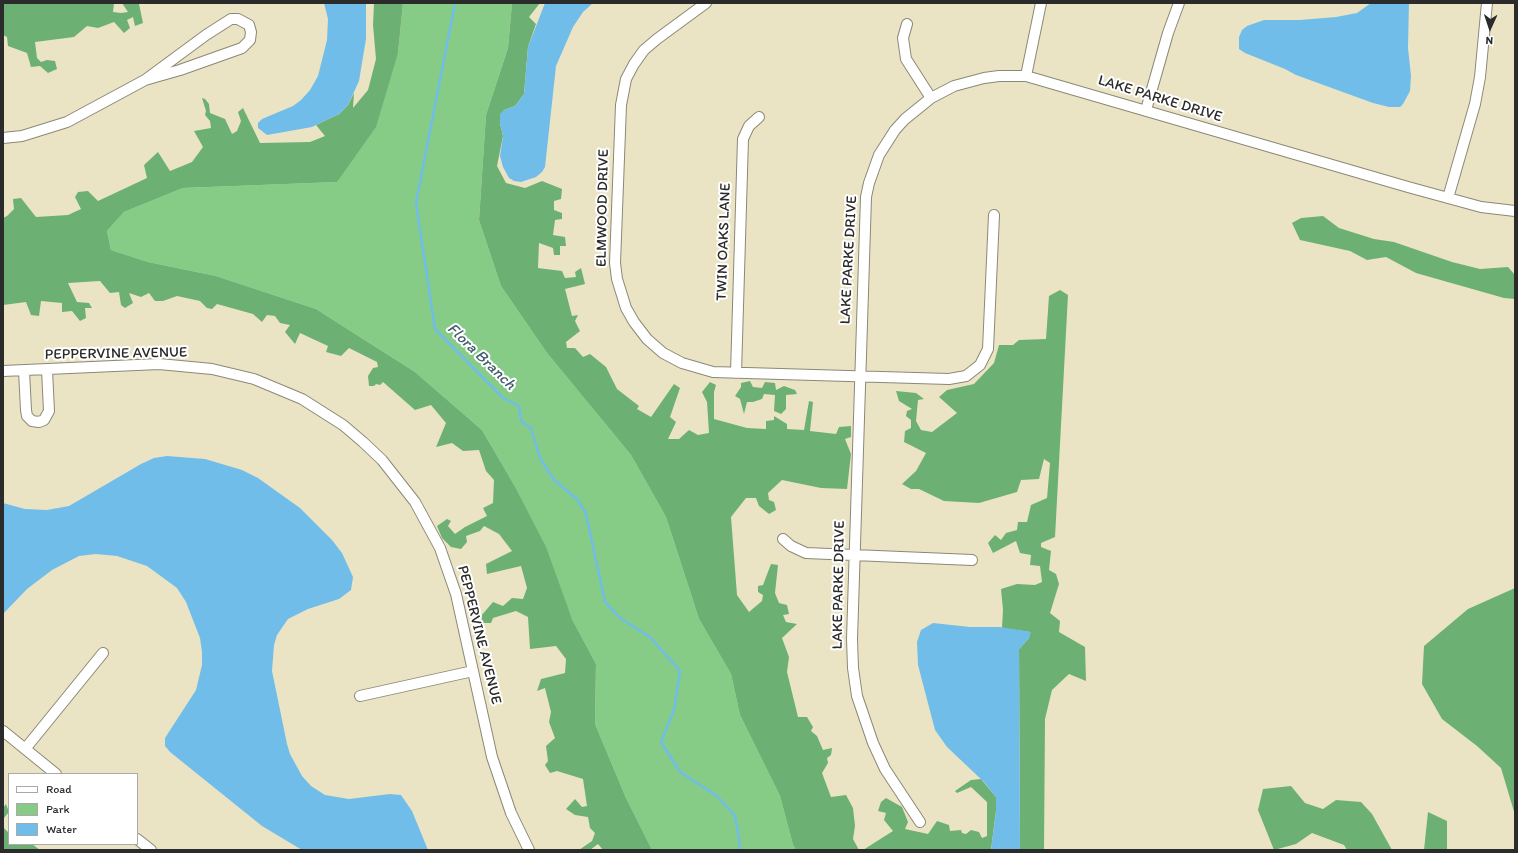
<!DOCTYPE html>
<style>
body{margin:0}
#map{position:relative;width:1518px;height:853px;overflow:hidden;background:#ebe4c4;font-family:Itim,sans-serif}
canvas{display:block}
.frame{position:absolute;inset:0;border:4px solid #2b2b2b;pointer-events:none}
.legend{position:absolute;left:8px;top:773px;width:130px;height:72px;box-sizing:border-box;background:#fff;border:1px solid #aaa;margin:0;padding:5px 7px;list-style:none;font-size:12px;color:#2b2b2b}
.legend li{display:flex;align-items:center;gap:8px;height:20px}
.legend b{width:20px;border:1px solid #aaa}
.north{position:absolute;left:1470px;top:8px;width:40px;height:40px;-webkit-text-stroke:3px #fff;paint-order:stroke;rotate:183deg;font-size:11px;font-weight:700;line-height:16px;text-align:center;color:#2b2b2b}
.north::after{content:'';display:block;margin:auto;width:14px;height:18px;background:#2b2b2b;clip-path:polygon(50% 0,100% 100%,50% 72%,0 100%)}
</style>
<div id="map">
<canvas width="1518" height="853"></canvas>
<div class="frame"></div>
<ul class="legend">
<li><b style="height:5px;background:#fff"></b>Road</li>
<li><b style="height:11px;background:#87cc86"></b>Park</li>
<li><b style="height:11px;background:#71bdea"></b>Water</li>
</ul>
<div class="north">N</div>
</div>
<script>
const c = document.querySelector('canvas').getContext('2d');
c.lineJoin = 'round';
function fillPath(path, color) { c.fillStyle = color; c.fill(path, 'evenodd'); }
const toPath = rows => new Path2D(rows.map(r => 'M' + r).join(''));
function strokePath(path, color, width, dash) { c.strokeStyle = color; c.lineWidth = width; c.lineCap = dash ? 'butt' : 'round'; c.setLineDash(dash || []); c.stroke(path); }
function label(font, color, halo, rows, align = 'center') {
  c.font = font + ' Itim,sans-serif'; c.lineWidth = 4; c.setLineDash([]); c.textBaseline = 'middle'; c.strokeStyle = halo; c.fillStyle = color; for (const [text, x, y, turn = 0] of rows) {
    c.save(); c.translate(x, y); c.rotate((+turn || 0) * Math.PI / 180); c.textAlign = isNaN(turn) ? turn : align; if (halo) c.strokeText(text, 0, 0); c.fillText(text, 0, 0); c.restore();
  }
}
fillPath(toPath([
 [403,3,512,3,508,48,486,115,479,220,501,286,547,353,631,455,666,517,699,619,731,674,740,715,780,796,793,845,796,850,652,850,626,798,595,724,596,664,572,619,513,483,482,430,415,372,316,309,216,276,148,262,111,250,107,231,124,212,183,188,337,182,398,53]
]), '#87cc86');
fillPath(toPath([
 [3,3,114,3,113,12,121,13,128,12,122,3,141,3,139,4,143,23,135,26,133,17,127,20,130,28,124,33,114,22,98,28,87,26,74,37,35,42,37,58,41,62,47,60,55,61,57,69,48,73,40,66,31,67,27,53,8,46,7,37,3,35],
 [374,3,403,3,398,53,376,127,337,182,183,188,124,212,107,231,111,250,148,262,216,276,316,309,415,372,482,430,513,483,546,547,572,619,596,664,595,724,626,798,652,850,603,850,598,844,590,850,579,850,592,841,595,833,590,828,588,817,575,815,566,809,575,799,582,807,587,806,583,779,557,771,550,773,545,765,548,761,546,746,555,738,549,722,551,712,545,688,537,691,541,679,565,673,566,659,556,646,530,649,528,617,516,611,493,618,491,623,483,623,481,616,493,602,503,606,512,598,523,599,527,588,521,566,487,574,486,564,512,551,499,534,484,526,480,531,466,536,467,542,461,549,451,547,442,538,437,526,447,519,451,521,448,526,455,534,465,527,487,516,483,508,493,503,494,480,486,471,479,450,463,451,452,443,436,447,446,423,431,405,415,410,383,382,380,385,376,384,374,386,369,386,368,376,373,368,378,367,377,362,349,348,341,356,326,352,328,346,300,333,295,344,285,332,290,325,280,323,275,316,267,315,262,322,253,314,217,304,212,309,207,308,200,301,177,296,163,301,155,301,149,293,141,297,129,293,133,303,125,308,121,305,119,292,110,293,100,281,68,283,77,302,89,303,92,308,85,308,86,318,80,321,72,311,62,312,62,303,41,301,39,316,31,315,26,302,3,305,3,218,7,216,14,209,13,199,21,198,36,217,68,215,81,209,75,197,78,192,88,191,98,201,147,178,144,165,158,152,170,171,192,162,203,147,194,131,211,128,210,121,205,115,206,111,202,98,205,99,209,104,210,113,225,119,232,134,237,131,241,121,238,112,243,108,260,143,310,142,325,136,316,125,339,114,348,105,354,93,353,108,368,90,376,59,373,25],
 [512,3,540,3,529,17,536,24,528,47,524,94,515,106,504,110,500,123,503,136,497,166,506,183,525,188,542,181,562,189,561,199,554,201,554,210,562,213,562,219,555,220,553,235,565,237,566,246,560,246,560,255,554,255,553,248,539,243,538,268,562,271,565,278,576,277,575,272,581,268,585,284,565,289,572,316,578,315,575,321,580,331,566,342,567,348,575,348,583,357,590,354,606,367,617,389,639,406,637,409,651,417,674,384,680,388,670,417,676,422,668,439,679,439,689,430,698,435,709,433,707,402,702,392,710,382,716,385,714,392,714,419,747,428,766,429,766,421,774,420,774,416,787,424,787,429,804,430,809,401,813,402,810,431,836,434,839,427,851,426,851,437,845,439,851,454,847,489,821,488,782,480,768,493,769,500,774,502,776,510,769,514,759,506,756,498,746,498,731,517,737,595,749,612,762,601,763,595,758,592,758,586,763,585,771,564,778,565,775,593,779,603,787,605,789,614,783,615,786,622,797,624,782,638,789,657,787,672,798,717,807,717,813,727,811,731,817,736,823,750,832,748,831,755,827,758,828,763,822,773,831,797,846,795,853,808,855,826,853,839,859,850,796,850,793,845,780,796,740,715,731,674,699,619,666,517,631,455,547,353,501,286,479,220,486,115,508,48],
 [1323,216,1339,228,1374,239,1394,242,1452,262,1480,269,1508,267,1515,275,1515,299,1504,298,1416,273,1386,257,1367,260,1350,251,1300,240,1292,223,1301,218],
 [1060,290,1068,295,1055,537,1041,543,1041,547,1051,551,1049,570,1056,574,1059,584,1050,613,1060,621,1059,632,1085,647,1086,681,1069,674,1052,690,1045,719,1044,850,1020,850,1019,649,1029,638,1030,632,1002,628,1003,610,1001,589,1017,584,1035,585,1042,582,1040,566,1030,565,1031,555,1020,553,1016,541,993,553,988,543,995,535,1001,540,1006,533,1017,530,1018,522,1027,522,1031,505,1047,498,1050,463,1044,459,1039,479,1021,480,1017,492,979,503,944,501,919,489,911,489,902,484,916,471,926,453,904,442,905,431,911,428,911,420,906,416,907,411,912,409,899,401,896,391,916,393,924,399,918,400,916,421,921,430,932,432,957,413,939,397,947,390,974,384,994,363,999,345,1013,345,1019,340,1046,339,1049,296],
 [750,381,753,387,762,388,765,382,775,383,776,390,784,386,795,390,797,394,786,395,786,409,781,414,774,411,775,395,764,394,762,399,753,402,747,402,744,414,740,399,735,396,741,387,741,383],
 [1515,588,1515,815,1501,768,1477,746,1442,719,1422,684,1424,646,1468,609],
 [981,779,996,797,996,811,991,850,863,850,893,831,884,820,886,813,878,811,881,802,886,798,902,807,908,822,905,829,928,834,937,821,949,825,950,831,961,830,962,833,966,834,971,830,979,832,982,838,987,836,987,802,971,787,957,793,955,791,971,780],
 [1291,786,1305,803,1323,809,1336,800,1361,802,1372,814,1392,850,1347,850,1344,845,1312,833,1296,844,1274,850,1258,810,1263,789],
 [6,804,9,812,3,819,4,828,9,833,9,844,32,844,40,850,3,850,3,808],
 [1428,812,1447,821,1447,850,1424,850]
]), '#6db073');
fillPath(toPath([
 [324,3,366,3,366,39,359,81,348,105,339,114,312,127,267,135,258,128,258,123,262,119,293,106,301,100,310,90,318,76,327,40,328,19],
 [545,3,593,3,583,12,573,27,556,66,545,167,542,172,536,177,521,182,514,181,509,178,503,167,500,156,503,136,500,123,500,114,504,110,515,106,524,94,528,47],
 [1371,3,1409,3,1408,48,1411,76,1410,91,1403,104,1400,107,1389,107,1373,103,1296,75,1285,69,1245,53,1239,49,1239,37,1242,30,1247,26,1264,20,1300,20,1336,17,1357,13],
 [167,456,205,459,242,470,258,478,300,508,332,540,342,553,353,577,351,590,339,599,308,609,288,619,277,635,274,645,272,671,287,744,290,754,302,776,311,786,325,795,349,799,390,794,401,795,412,811,428,850,302,850,262,826,170,752,165,746,165,738,196,690,202,665,202,652,200,638,186,602,177,588,147,566,117,556,96,554,79,556,52,570,27,589,3,614,3,503,25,509,47,510,69,506,141,464,154,458],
 [933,623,970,627,1000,627,1031,632,1029,638,1019,649,1020,850,991,850,996,811,996,797,984,782,947,747,935,730,918,665,917,642,921,630]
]), '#71bdea');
strokePath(toPath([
 [455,3,416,203,435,329,503,398,519,406,521,421,531,428,540,458,554,480,577,499,586,514,605,602,620,618,651,638,680,671,674,710,661,742,680,772,717,796,735,816,740,844,739,850]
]), '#71bdea', 2.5);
const minor = toPath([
 [706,3,657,39,644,50,634,64,626,79,621,105,615,263,617,279,626,308,634,322,647,339,663,353,682,363,713,372,949,379,966,376,980,365,988,349,994,215],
 [907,24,903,38,906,59,931,98],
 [1026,76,1041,3],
 [1146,110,1168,33,1179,3],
 [3,138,22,136,67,122,145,80,206,35,231,19,238,19,249,25,251,32,250,40,242,48,180,70,145,80],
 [1448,198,1475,104,1480,77,1487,3],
 [3,371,159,364,212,369,254,379,302,399,343,425,363,442,382,460,415,502,440,548,456,594,492,757,511,813,529,850],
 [24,371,26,410,27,416,32,421,39,422,44,420,49,411,47,370],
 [736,373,743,139,749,126,759,117],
 [783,539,791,546,806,553,972,560],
 [360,696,473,671],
 [3,731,56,774],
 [25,749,103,653],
 [920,822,885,769,873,743,857,696,853,668,852,639,866,197,869,183,879,155,895,130,905,119,931,98,954,86,984,78,999,76,1026,76,1408,187,1481,207,1515,211],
 [137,839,151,850]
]);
strokePath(minor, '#8b8878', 12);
strokePath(minor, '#fff', 10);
label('15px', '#2b2b2b', '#fff', [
 ["LAKE PARKE DRIVE",1160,99,17],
 ["ELMWOOD DRIVE",603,208,-89],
 ["TWIN OAKS LANE",724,242,-88],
 ["LAKE PARKE DRIVE",849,260,-87],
 ["PEPPERVINE AVENUE",116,354,-1],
 ["LAKE PARKE DRIVE",839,585,-89],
 ["PEPPERVINE AVENUE",479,635,76]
]);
label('italic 16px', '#445e6e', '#fff', [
 ["Flora Branch",481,357,44]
]);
</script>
